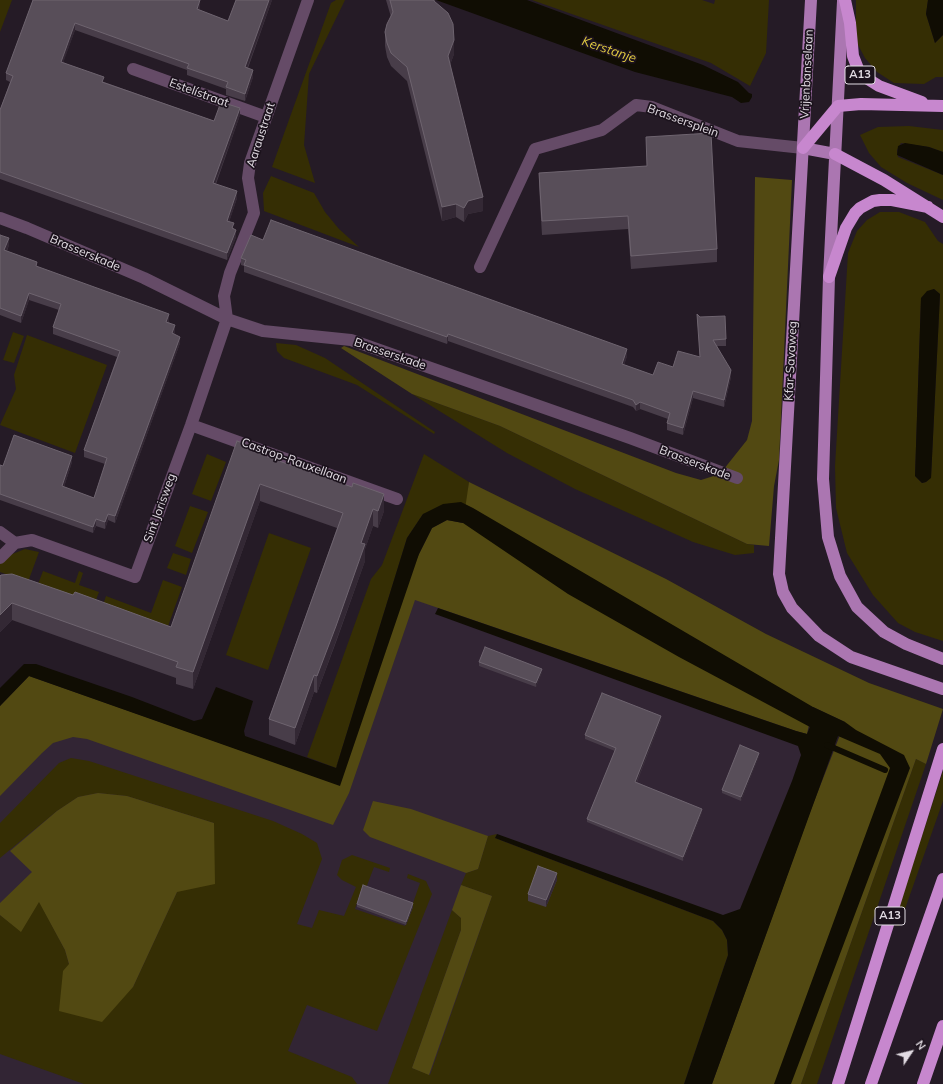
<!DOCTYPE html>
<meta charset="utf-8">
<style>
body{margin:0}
#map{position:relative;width:943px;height:1084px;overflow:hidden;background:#251b26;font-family:Mulish,sans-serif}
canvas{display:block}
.north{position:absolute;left:891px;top:1032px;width:40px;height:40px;-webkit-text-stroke:3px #1b121c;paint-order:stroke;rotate:55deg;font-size:11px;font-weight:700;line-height:16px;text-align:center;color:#e2dce3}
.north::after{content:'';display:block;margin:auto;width:14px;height:18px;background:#e2dce3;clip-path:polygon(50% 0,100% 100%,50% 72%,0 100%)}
</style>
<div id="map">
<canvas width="943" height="1084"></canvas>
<div class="north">N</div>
</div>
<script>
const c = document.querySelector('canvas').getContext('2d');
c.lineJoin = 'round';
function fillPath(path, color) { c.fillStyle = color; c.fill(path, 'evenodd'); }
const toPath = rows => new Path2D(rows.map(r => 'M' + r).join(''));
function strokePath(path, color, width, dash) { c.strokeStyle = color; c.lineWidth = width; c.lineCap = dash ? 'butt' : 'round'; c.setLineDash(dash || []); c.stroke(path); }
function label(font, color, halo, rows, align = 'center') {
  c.font = font + ' Mulish,sans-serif'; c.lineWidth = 3.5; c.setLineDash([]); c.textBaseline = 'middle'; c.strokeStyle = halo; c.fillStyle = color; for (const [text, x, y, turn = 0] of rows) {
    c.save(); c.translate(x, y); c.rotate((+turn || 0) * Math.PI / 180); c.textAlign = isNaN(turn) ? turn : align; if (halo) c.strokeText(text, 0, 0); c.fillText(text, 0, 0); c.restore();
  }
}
fillPath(toPath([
 [439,530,828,752,710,1084,0,1084,0,708,343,798]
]), '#322534');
fillPath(toPath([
 [0,0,12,0,0,32],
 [336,0,345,0,309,74,304,145,315,183,272,167,331,3],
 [532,0,702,0,714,4,715,0,769,0,766,53,750,86,711,63],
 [856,0,928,0,926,14,935,43,943,35,943,77,936,77,924,84,894,83,877,72,865,58,856,41],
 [909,126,943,130,943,152,929,147,901,143,897,150,898,157,943,175,943,200,907,183,881,167,869,153,860,135,878,127],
 [271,176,314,193,325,212,339,229,359,247,264,211,263,193],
 [880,212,899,212,925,222,938,241,943,244,943,641,915,632,898,623,873,595,847,553,836,508,835,466,848,253,857,231,867,220],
 [934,289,940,294,931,477,926,482,922,483,915,476,921,298],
 [13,332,24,336,14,363,3,360],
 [27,335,107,365,75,453,0,425,16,389,14,375],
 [276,343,296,345,325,358,435,432,434,434,357,385,284,358,277,351],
 [412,394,500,426,747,544,754,545,754,553,735,555,693,542,575,489,507,453],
 [207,454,226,462,211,501,192,494],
 [424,454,469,482,467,505,423,514,407,538,336,768,307,757,371,579,382,565],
 [190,506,208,512,192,553,175,546],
 [269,533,311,548,268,670,226,655],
 [25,549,39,552,28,582,0,572,0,564,10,555],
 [173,553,191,559,186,575,167,568],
 [43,571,75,583,79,571,83,573,79,585,99,592,94,605,38,584],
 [163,580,182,587,166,632,102,608,106,596,151,613],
 [71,758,89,761,273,821,302,834,317,843,322,859,297,924,312,928,319,910,344,916,356,887,342,880,337,875,342,860,352,855,390,868,389,872,374,867,366,888,362,887,355,909,405,926,420,883,407,878,408,874,426,881,432,894,377,1031,307,1005,288,1051,352,1077,357,1084,84,1084,0,1054,0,915,21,931,39,901,65,950,69,964,133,987,177,892,214,823,127,796,98,793,78,797,57,811,0,858,0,823,59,763],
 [916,759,926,764,817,1084,801,1084],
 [943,771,943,801,899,926,893,925],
 [497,834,495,838,713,921,722,930,727,940,728,955,684,1084,388,1084,452,910,461,918,461,930,412,1068,430,1075,492,896,461,885,466,873,478,869,488,836]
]), '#352e04');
fillPath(toPath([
 [755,177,792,180,779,460,774,486,769,546,747,544,500,426,412,394,341,348,344,346,676,473,701,480,720,474,747,440,752,421],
 [469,482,666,579,766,634,869,683,943,709,926,764,916,759,801,1084,712,1084,810,812,845,722,813,707,807,734,796,731,415,600,349,793,333,825,87,739,73,737,53,743,42,753,0,796,0,706,29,676,331,782,399,594,432,528,447,520,463,523],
 [98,793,127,796,214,823,215,884,177,892,133,987,102,1022,59,1011,63,971,69,964,65,950,39,902,21,932,0,915,0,903,32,872,10,851,57,811,78,797],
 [373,801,411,809,488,836,478,869,466,873,370,837,363,830],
 [461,885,492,896,429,1075,412,1068,461,930,461,918,452,910]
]), '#524912');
fillPath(toPath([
 [436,0,527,0,703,65,738,82,749,93,752,94,752,97,749,102,741,103,732,97,635,72],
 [928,0,943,0,943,35,935,43,926,14],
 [905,143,929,147,943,152,943,175,897,155,898,146],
 [934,289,940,294,931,478,926,482,922,483,915,476,921,298,927,291],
 [461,502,473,508,813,707,845,722,856,730,904,755,910,768,791,1084,774,1084,890,768,880,754,838,736,712,1084,684,1084,728,955,727,940,722,930,713,921,495,838,497,834,723,915,740,909,792,781,801,755,798,746,435,614,438,608,796,731,807,734,810,727,679,657,568,594,463,523,447,520,432,528,419,554,340,786,29,676,0,706,0,688,24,664,36,664,132,697,194,721,202,719,216,687,253,701,244,731,245,736,336,768,407,538,423,514,443,504]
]), '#100d03');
strokePath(toPath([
 [827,745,885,770]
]), '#100d03', 6);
strokePath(toPath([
 [133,69,266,117],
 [0,218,27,228,144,278,227,319,263,331,351,340,630,438,737,478],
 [480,267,535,149,602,130,636,105,652,107,738,141,803,148],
 [191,425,397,499],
 [0,532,15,543,32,540,135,577,191,425,227,319,224,296,230,273,254,213,248,178,250,163,308,0],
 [0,558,15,543]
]), '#654b67', 12);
strokePath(toPath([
 [811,0,779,574,783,592,792,608,819,636,851,657,943,689],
 [843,1,829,277,823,479,828,537,840,576,857,607,884,632,906,644,943,659],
 [803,148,835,154]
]), '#ab76b1', 12);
strokePath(toPath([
 [845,0,850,23,853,56,860,74,879,86,922,102],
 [803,148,838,106,861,104,943,106],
 [835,154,884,180,943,217],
 [829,277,846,228,855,213,860,208,873,201,880,200,892,200,928,207],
 [838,1084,943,749],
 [871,1084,943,879],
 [923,1084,943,1026]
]), '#c787ce', 12);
fillPath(toPath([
 [33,0,200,7,199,10,228,21,236,0,272,0,248,68,253,77,245,101,226,95,226,89,187,75,187,70,75,30,63,62,104,82,214,121,240,115,216,184,237,198,229,222,234,229,236,237,227,260,0,179,0,110,10,82,6,80,6,73],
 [386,0,434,0,454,54,450,65,483,211,468,214,464,222,456,217,442,221,407,81,391,66,387,57,385,46,385,32,391,17],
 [646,137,717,249,717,262,631,269,628,229,542,235,539,186,539,173,647,166],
 [0,235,9,245,7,251,37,267,169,321,169,322,175,332,174,334,180,343,115,523,108,520,105,529,96,526,93,533,0,500,0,465,3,466,72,462,64,487,94,498,105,464,84,457,84,450,117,357,53,334,53,327,59,310,29,300,21,323,0,315],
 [263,240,627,356,624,365,653,375,673,367,700,357,697,314,700,317,726,339,726,346,717,346,731,377,724,407,693,398,683,435,667,430,667,423,668,419,640,409,636,411,633,407,448,341,447,344,244,272,244,266,241,265,241,258],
 [267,457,384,511,378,528,373,526,365,549,365,561,336,642,317,693,314,692,295,745,269,735,269,719,337,528,260,501,193,689,176,684,176,678,12,620,0,632,0,576,73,595,171,627],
 [479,662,542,672,536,687,479,666],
 [661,720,637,782,702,812,683,861,587,822,587,819,615,751,585,739,585,735],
 [759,756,741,801,722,793,722,790],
 [557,880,546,907,528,901,528,894],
 [357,904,413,907,406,925,357,907]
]), '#483d49');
fillPath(toPath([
 [200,0,200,7,197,16,197,9],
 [269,0,272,0,245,74,245,67],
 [75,23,75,30,61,69,61,62],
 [454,40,454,54,448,70,448,56],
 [253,70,253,77,245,101,245,94],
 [240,108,240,115,213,190,213,183],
 [237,191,237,198,227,228,227,221],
 [483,197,483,211,468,214,464,222,464,208,468,201],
 [456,204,456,217,442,221,442,207],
 [236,230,236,237,227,260,227,253],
 [9,238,9,245,4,257,4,250],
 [29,293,29,300,21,323,21,316],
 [169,314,169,321,166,328,166,322],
 [175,325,175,332,172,340,172,333],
 [448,334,448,341,447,344,447,337],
 [180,337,180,343,115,523,115,516],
 [627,349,627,356,622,371,622,364],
 [731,370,731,377,724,407,724,400],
 [693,391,693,398,683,435,683,428],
 [640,402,640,409,636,411,636,405],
 [72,456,72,462,62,493,62,486],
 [260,484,260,501,193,689,193,672],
 [384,494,384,511,378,528,378,511],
 [373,509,373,526,365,549,365,561,317,693,317,676,361,543],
 [108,514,108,520,105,529,105,522],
 [96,519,96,526,93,533,93,527],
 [12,603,12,620,0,632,0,615],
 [542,669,542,672,536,687,536,683],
 [314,675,314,692,295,745,295,728],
 [661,716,661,720,635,786,635,782],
 [759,753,759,756,741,801,741,797],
 [702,809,702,812,683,861,683,857],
 [557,873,557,880,546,907,546,900],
 [413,903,413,907,406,925,406,922]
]), '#332834');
const building = toPath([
 [33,0,200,0,197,9,228,21,236,0,269,0,245,67,253,70,245,94,226,87,228,82,187,68,189,64,75,23,61,62,104,77,102,82,214,121,221,102,240,108,213,183,237,191,227,221,234,223,232,228,236,230,227,253,0,172,0,110,13,76,6,73,33,0],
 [390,0,434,0,434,1,448,13,453,24,454,40,448,56,483,197,468,201,464,208,456,204,442,207,407,67,391,53,387,43,385,32,387,24,393,12,390,0],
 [711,133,717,249,631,256,628,216,542,221,539,173,647,166,646,137,711,133],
 [271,220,627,349,622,364,653,375,658,362,673,367,678,351,700,357,697,314,700,317,725,316,726,339,713,340,731,370,724,400,693,391,683,428,667,423,670,413,640,402,636,405,633,400,448,334,447,337,244,265,246,260,241,258,251,235,263,240,271,220],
 [0,235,9,238,4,250,37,262,36,266,169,314,166,322,175,325,172,333,180,337,115,516,108,514,105,522,96,519,93,527,0,494,0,465,3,466,14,435,72,456,62,486,94,498,107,458,84,450,120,351,53,327,61,304,29,293,21,316,0,308,0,235],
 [237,441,267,452,265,456,352,487,353,483,384,494,378,511,373,509,361,543,365,544,336,626,317,676,314,675,295,728,269,719,343,513,260,484,193,672,176,667,178,662,12,603,0,615,0,576,1,575,12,574,73,595,75,592,171,627,237,441],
 [485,647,542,669,536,683,479,662,485,647],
 [602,693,661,716,635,782,702,809,683,857,587,819,616,748,585,735,602,693],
 [740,745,759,753,741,797,722,790,740,745],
 [538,866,557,873,546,900,528,894,538,866],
 [363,885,413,903,406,922,357,904,363,885]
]);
fillPath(building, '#584e59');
strokePath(building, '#6e646f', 1);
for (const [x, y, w] of [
 [860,75,30],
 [890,916,30]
]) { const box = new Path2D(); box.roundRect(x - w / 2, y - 9, w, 18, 3); c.fillStyle = '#1b121c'; c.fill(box); strokePath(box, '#e2dce3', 1); }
label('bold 11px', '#e2dce3', null, [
 ["A13",860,75],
 ["A13",890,916]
]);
label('12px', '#e2dce3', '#1b121c', [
 ["Vrijenbanselaan",807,74,-87],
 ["Estelístraat",199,93,20],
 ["Brassersplein",683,121,20],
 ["Aaraustraat",261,135,-72],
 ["Brasserskade",85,253,23],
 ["Brasserskade",390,354,19],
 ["Kfar-Savaweg",791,361,-87],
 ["Castrop-Rauxellaan",294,461,20],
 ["Brasserskade",695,463,21],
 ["Sint Jorisweg",160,508,-70]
]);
label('italic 13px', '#e1ca41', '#1b121c', [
 ["Kerstanje",609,50,19]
]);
</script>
